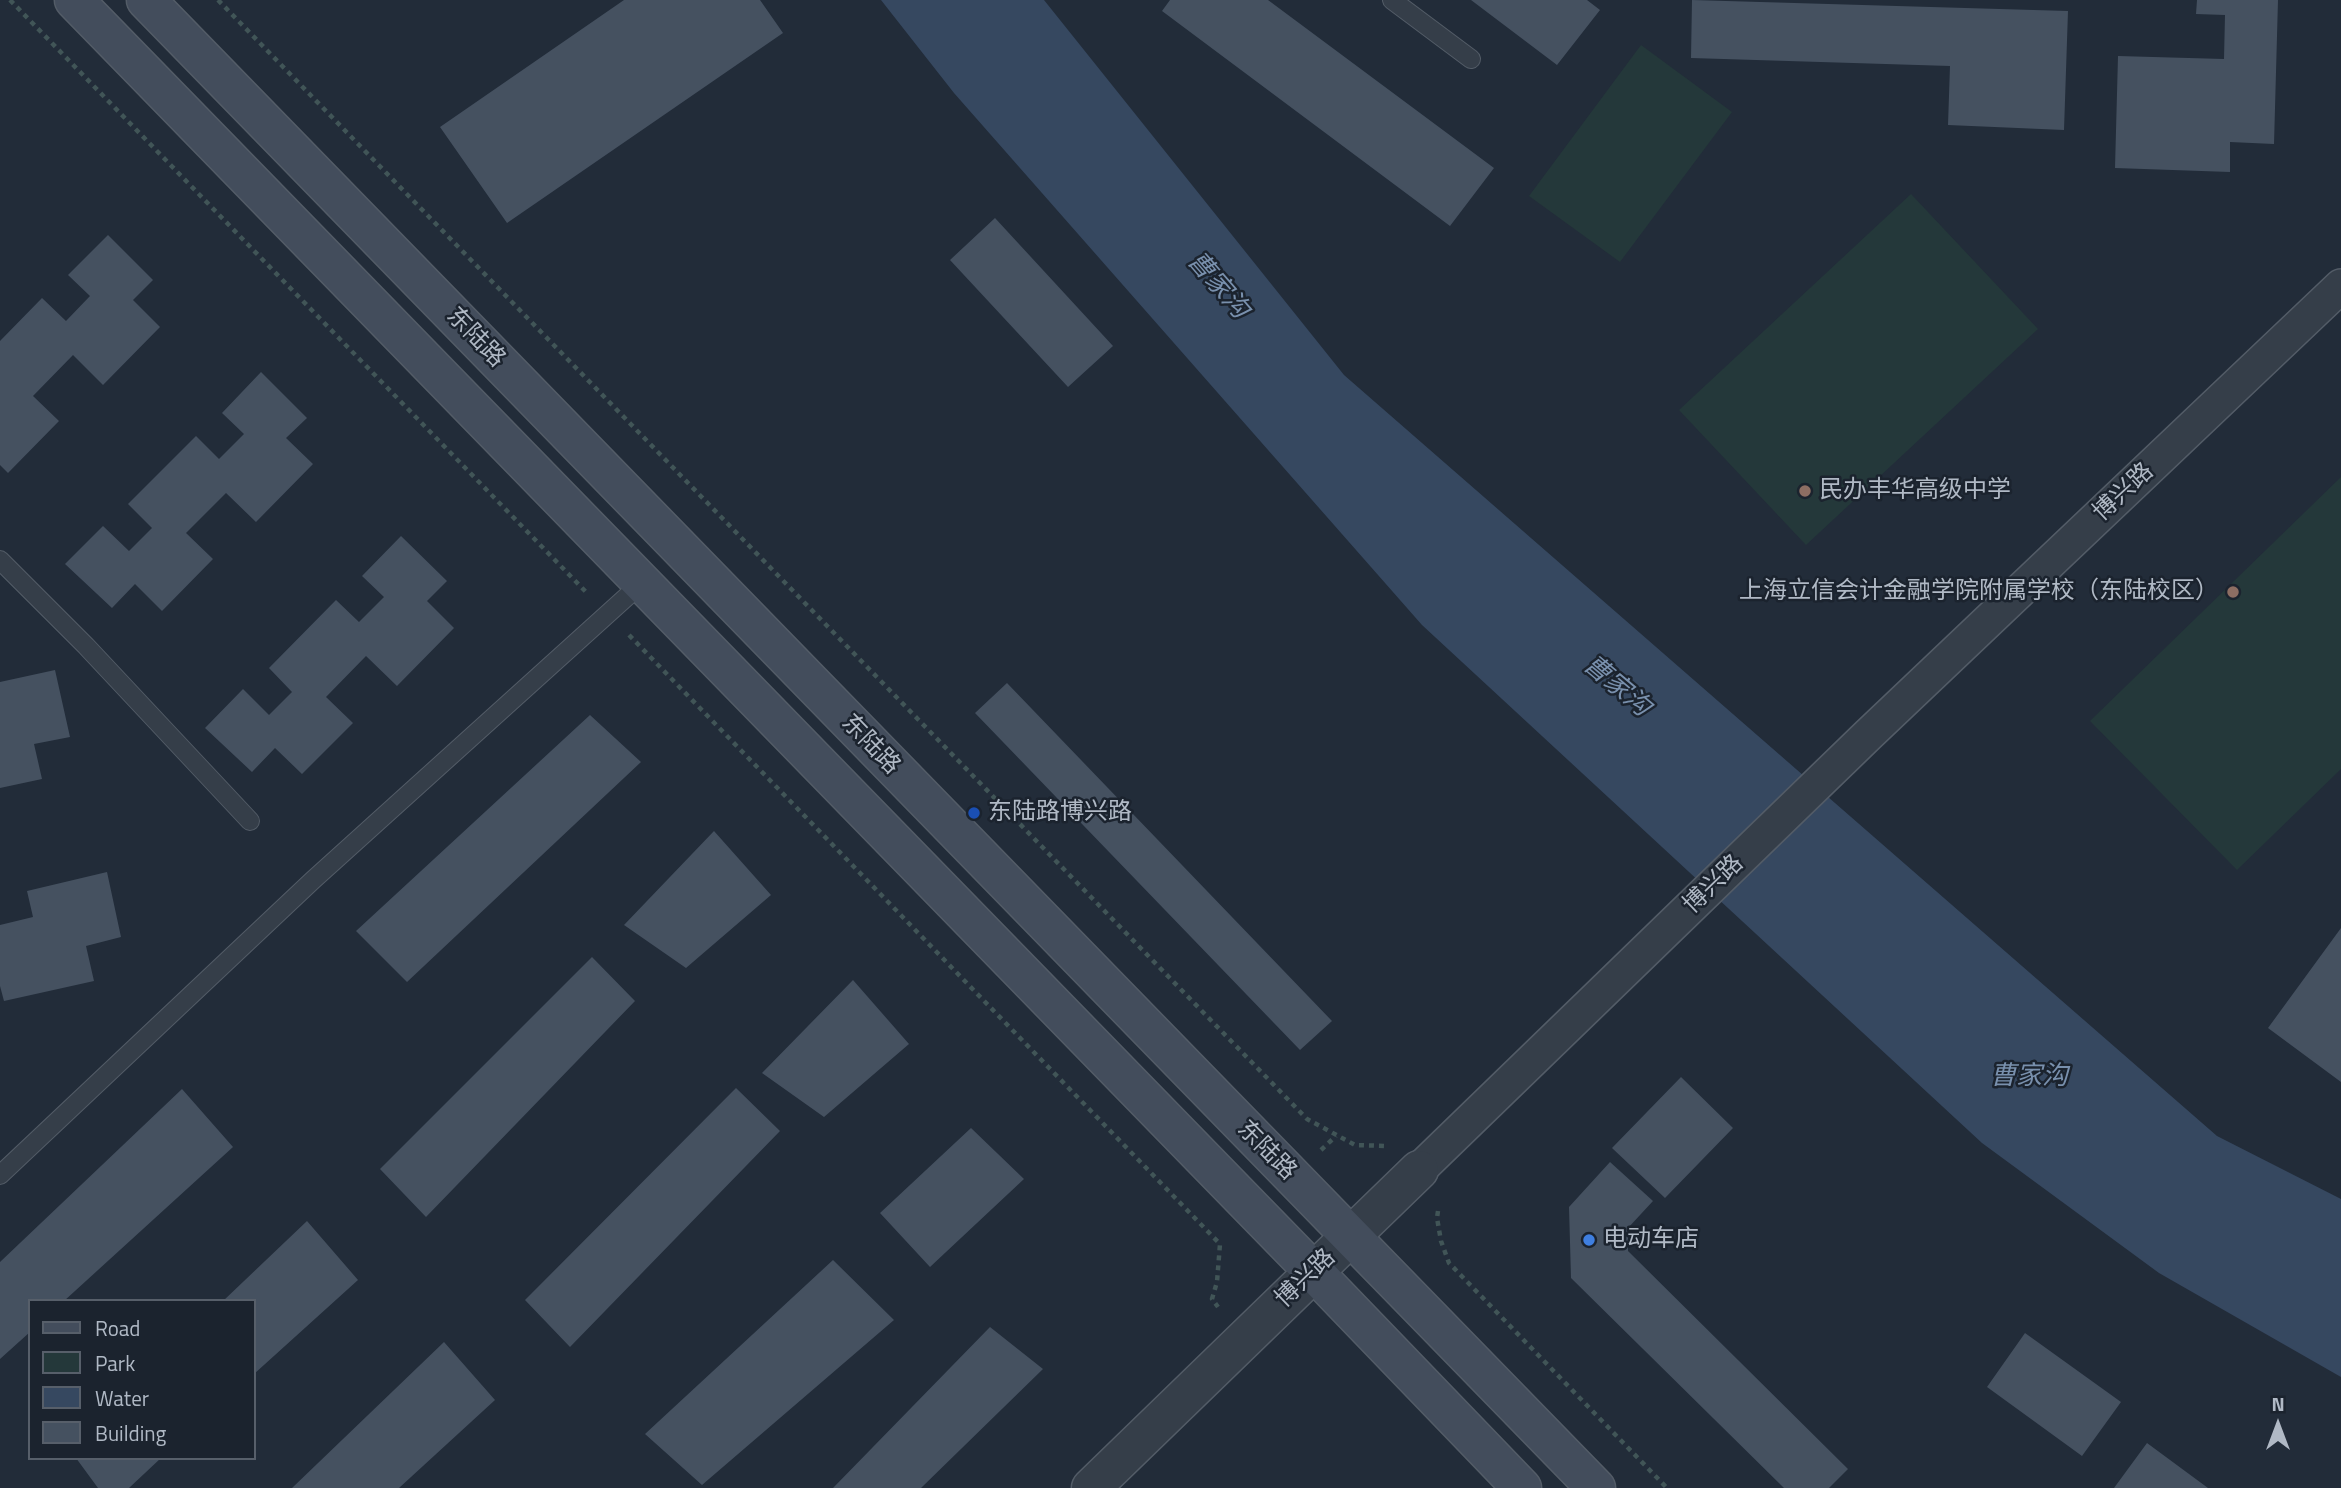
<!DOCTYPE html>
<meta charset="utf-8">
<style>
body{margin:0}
#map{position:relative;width:2341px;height:1488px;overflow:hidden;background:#222c39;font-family:"Titillium Web",sans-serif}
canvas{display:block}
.legend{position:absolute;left:28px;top:1299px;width:228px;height:161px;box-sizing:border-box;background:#1b232e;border:2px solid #575f6a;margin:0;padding:9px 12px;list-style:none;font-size:21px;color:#b0b9c5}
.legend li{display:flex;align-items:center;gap:14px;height:35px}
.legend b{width:35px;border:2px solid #575f6a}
.north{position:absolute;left:2243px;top:1390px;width:70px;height:70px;-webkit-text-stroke:5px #1b232e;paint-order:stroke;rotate:0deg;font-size:19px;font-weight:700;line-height:28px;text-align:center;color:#b0b9c5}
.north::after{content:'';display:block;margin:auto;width:24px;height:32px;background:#b0b9c5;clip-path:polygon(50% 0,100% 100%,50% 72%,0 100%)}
</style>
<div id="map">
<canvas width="2341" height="1488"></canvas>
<ul class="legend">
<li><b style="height:9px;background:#434d5c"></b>Road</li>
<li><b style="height:19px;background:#24383a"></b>Park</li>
<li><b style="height:19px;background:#364860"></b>Water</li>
<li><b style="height:19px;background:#455160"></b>Building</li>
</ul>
<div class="north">N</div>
</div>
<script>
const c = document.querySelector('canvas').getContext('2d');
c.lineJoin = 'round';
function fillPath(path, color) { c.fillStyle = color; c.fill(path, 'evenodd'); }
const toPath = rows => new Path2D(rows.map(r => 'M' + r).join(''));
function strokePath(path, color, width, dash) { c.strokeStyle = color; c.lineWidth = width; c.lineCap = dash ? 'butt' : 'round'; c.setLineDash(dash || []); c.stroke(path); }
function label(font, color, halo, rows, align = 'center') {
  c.font = font + ' "Titillium Web","Noto Sans SC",sans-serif'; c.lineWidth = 5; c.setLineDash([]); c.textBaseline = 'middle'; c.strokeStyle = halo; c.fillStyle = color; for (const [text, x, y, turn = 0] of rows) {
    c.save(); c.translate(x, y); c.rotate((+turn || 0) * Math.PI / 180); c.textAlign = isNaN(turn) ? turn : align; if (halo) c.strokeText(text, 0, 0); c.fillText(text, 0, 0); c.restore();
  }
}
fillPath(toPath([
 [1641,45,1732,112,1620,262,1529,196],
 [1911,194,2038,329,1806,545,1679,410],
 [2341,477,2341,769,2237,870,2090,721]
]), '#24383a');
fillPath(toPath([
 [881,0,1044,0,1344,375,2217,1136,2341,1199,2341,1377,2159,1273,1982,1143,1422,625,954,93]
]), '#364860');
fillPath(toPath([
 [624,0,760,0,783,33,507,223,440,127],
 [1170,0,1268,0,1494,168,1450,226,1162,11],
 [1471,0,1587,0,1600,10,1557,65],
 [1692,0,2068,11,2064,130,1948,125,1950,66,1691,58],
 [2197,0,2278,0,2274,144,2230,142,2230,172,2115,168,2118,56,2224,59,2225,15,2196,14],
 [995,218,1113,346,1068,387,950,260],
 [108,235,153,280,133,300,160,327,103,385,73,355,33,396,59,421,8,473,0,465,0,341,42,298,66,321,90,296,68,275],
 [261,372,307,418,286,438,313,464,256,522,226,493,186,533,213,559,162,611,135,584,112,608,65,564,103,526,129,551,152,528,128,504,196,436,219,459,244,434,222,413],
 [401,536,447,581,427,601,454,628,397,686,366,656,326,697,353,723,302,774,275,748,252,772,205,728,243,689,269,715,292,692,269,668,336,600,359,622,384,597,362,576],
 [55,670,70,737,34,744,42,779,0,788,0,682],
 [1007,683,1332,1021,1300,1050,975,713],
 [590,715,641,762,407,982,356,931],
 [714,831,771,895,686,968,624,925],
 [107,872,121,937,86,946,94,981,4,1001,0,986,0,925,33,917,27,891],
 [2341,928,2341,1082,2268,1028],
 [592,957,635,1001,426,1217,380,1169],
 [853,980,909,1044,824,1117,762,1073],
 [1681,1077,1733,1128,1665,1198,1612,1148],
 [736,1088,780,1131,570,1347,525,1300],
 [182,1089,233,1147,64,1301,30,1301,30,1332,0,1359,0,1262],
 [971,1128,1024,1179,930,1267,880,1213],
 [1610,1162,1653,1201,1628,1228,1628,1251,1848,1469,1829,1488,1784,1488,1571,1278,1569,1207],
 [307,1221,358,1280,254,1374,254,1301,223,1301],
 [833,1260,894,1320,702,1485,645,1434],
 [990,1327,1043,1369,921,1488,833,1488],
 [2025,1333,2121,1402,2082,1456,1987,1387],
 [444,1342,495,1400,399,1488,292,1488],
 [2147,1443,2208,1488,2114,1488],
 [76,1458,161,1458,129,1488,98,1488]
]), '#455160');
const service = toPath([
 [1392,0,1471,59],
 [0,560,86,646,250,821],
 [0,1175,313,880,643,582]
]);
const minor = toPath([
 [1419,1170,1868,735,2341,286]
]);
const tertiary = toPath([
 [1091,1488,1419,1170]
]);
const secondary = toPath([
 [74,0,1314,1272,1522,1488],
 [146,0,1596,1488]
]);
strokePath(service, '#535c67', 20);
strokePath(minor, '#535c67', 36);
strokePath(tertiary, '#535c67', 41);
strokePath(secondary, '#535c67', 41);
strokePath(toPath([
 [10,0,586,592],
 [218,0,1307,1119,1355,1145,1386,1146],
 [629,635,1220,1244,1217,1282,1212,1299,1218,1307],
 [1321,1150,1336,1136],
 [1438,1211,1437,1218,1441,1241,1449,1263,1667,1488]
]), '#415557', 4.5, [5, 5]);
strokePath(service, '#353e49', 18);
strokePath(minor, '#353e49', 33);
strokePath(tertiary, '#353e49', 38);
strokePath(secondary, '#434d5c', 38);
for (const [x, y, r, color] of [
 [1805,491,7,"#8d6e63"],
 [2233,592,7,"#8d6e63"],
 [974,813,7,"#1a4fb4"],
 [1589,1240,7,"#3f7fe0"]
]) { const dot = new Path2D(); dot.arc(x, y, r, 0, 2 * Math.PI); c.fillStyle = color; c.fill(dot); strokePath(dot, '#1b232e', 2.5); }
label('24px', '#b0b9c5', '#1b232e', [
 ["东陆路",475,338,46],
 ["博兴路",2124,493,-43],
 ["东陆路",870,745,46],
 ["博兴路",1714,885,-44],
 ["东陆路",1266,1151,45],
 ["博兴路",1306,1279,-44]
]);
label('24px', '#b0b9c5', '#1b232e', [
 ["民办丰华高级中学",1819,491],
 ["上海立信会计金融学院附属学校（东陆校区）",2219,592,"right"],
 ["东陆路博兴路",988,813],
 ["电动车店",1603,1240]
], 'left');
label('italic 26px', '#7990ad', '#1b232e', [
 ["曹家沟",1217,286,49],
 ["曹家沟",1616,687,40],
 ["曹家沟",2029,1078]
]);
</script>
